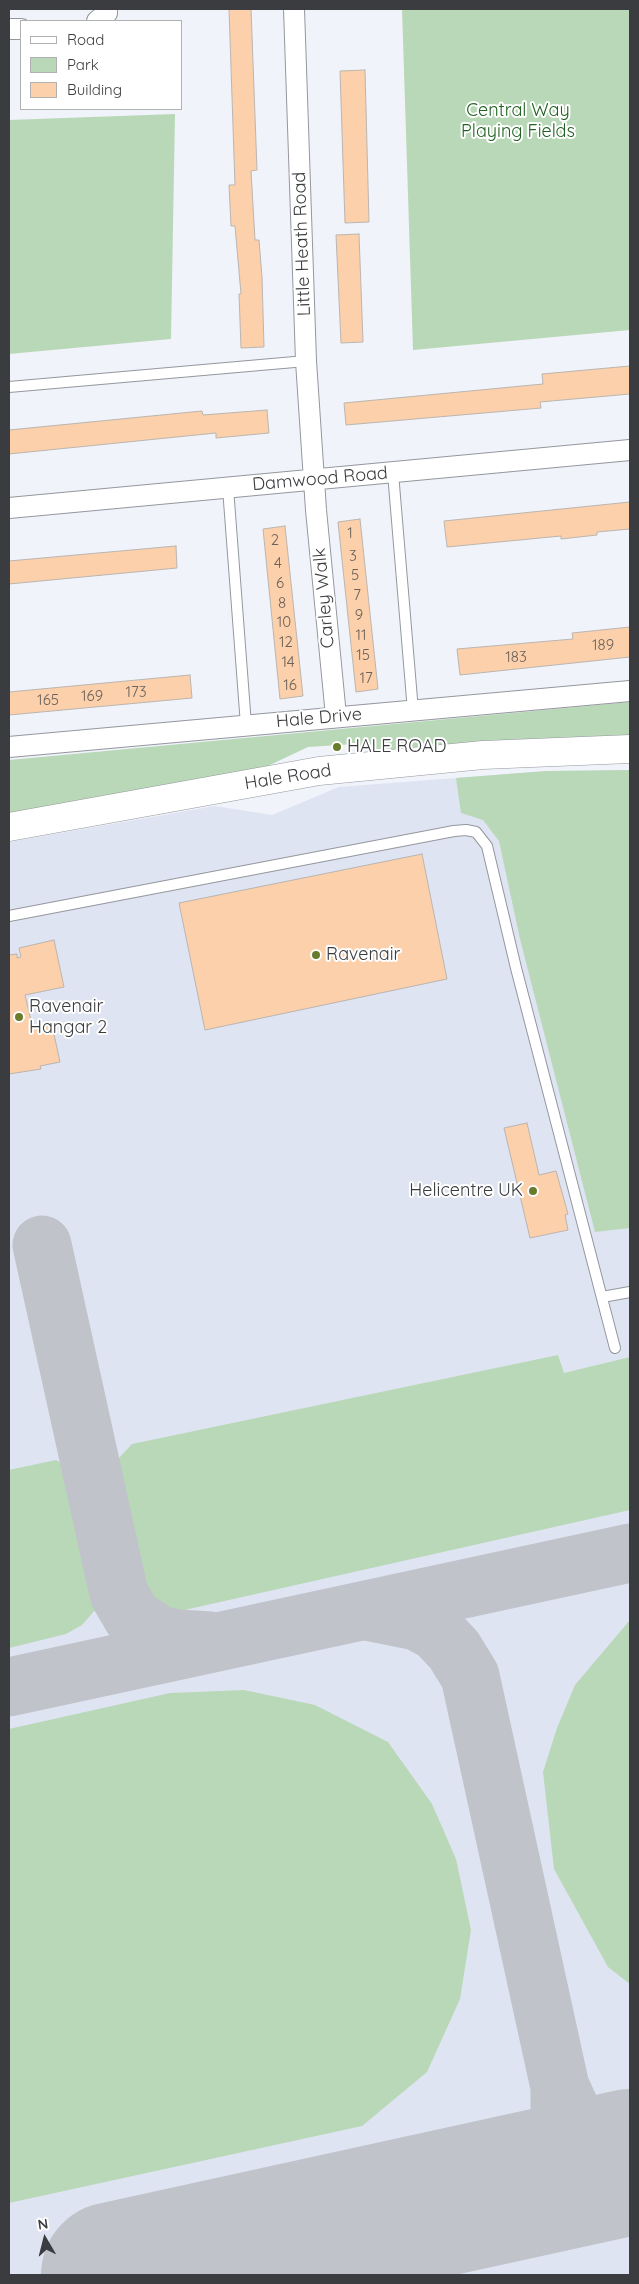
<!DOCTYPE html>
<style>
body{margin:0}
#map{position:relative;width:639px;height:2284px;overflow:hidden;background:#f0f3fa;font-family:Quicksand,sans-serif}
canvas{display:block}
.frame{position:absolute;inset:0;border:10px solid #3b3c3f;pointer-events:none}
.legend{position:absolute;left:20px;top:20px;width:162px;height:90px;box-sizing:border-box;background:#fff;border:1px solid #b1b1b2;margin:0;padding:6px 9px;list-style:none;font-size:15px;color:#3b3c3f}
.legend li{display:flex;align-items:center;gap:10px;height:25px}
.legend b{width:25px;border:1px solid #b1b1b2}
.north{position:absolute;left:20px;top:2214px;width:50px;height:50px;-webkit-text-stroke:4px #fff;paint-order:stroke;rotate:352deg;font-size:14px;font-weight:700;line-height:20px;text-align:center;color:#3b3c3f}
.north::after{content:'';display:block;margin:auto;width:18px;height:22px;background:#3b3c3f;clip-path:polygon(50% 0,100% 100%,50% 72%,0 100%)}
</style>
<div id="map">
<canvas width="639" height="2284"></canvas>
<div class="frame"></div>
<ul class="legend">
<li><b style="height:6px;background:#fff"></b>Road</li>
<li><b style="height:14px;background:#b9d8b7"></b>Park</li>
<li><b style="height:14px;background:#fbd0aa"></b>Building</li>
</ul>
<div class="north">N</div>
</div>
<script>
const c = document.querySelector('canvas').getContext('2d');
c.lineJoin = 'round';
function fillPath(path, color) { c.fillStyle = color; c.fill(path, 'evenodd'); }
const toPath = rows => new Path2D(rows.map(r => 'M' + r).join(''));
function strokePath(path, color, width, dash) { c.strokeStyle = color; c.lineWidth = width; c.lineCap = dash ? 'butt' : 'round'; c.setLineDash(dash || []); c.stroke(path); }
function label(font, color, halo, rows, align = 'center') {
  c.font = font + ' Quicksand,sans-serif'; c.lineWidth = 4; c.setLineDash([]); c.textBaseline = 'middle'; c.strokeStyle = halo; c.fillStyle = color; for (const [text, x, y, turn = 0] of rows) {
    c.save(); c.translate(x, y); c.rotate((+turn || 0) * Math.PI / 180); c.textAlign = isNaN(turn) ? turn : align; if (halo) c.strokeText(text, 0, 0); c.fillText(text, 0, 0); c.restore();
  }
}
fillPath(toPath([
 [630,770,630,2275,9,2275,9,842,215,806,272,815,339,787,546,771]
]), '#dfe4f2');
fillPath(toPath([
 [402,9,630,9,630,330,413,350],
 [175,114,171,339,9,354,9,120],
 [630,702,630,739,374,752,355,744,308,747,257,771,9,817,9,760],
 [630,770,630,1228,595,1232,520,939,499,841,483,820,461,813,456,778,546,771],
 [558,1355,564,1373,630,1357,630,1510,180,1611,156,1603,138,1586,126,1555,112,1483,119,1458,132,1444],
 [56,1460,63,1464,73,1479,80,1496,94,1553,99,1594,95,1610,82,1625,66,1634,9,1648,9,1470],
 [630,1620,630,1984,608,1967,554,1869,543,1772,557,1728,575,1685],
 [244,1690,315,1705,388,1742,432,1804,456,1859,471,1930,460,1999,427,2072,362,2126,9,2203,9,1729,170,1693]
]), '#b9d8b7');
strokePath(toPath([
 [42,1245,119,1594,133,1618,159,1635,178,1639,210,1641],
 [367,1611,417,1621,437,1632,454,1650,470,1676,560,2087,560,2117,551,2146,540,2162,522,2179,486,2193],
 [9,1687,630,1553],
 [560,2087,572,2113,590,2135,604,2144,630,2154]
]), '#c0c3c9', 59);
strokePath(toPath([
 [114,2275,630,2162]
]), '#c0c3c9', 146);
const building = toPath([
 [229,9,251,9,257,170,251,171,255,240,259,240,262,277,264,347,241,348,239,294,241,294,235,226,231,226,229,185,235,185,229,9],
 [365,70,369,222,345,223,340,71,365,70],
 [359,234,363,342,341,343,336,235,359,234],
 [630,366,630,394,540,402,541,408,346,425,344,403,543,384,542,374,630,366],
 [267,410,269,433,216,438,216,433,9,454,9,430,202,411,203,415,267,410],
 [630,502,630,529,597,532,597,535,561,539,561,536,447,547,444,521,630,502],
 [360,519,378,689,356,692,338,522,360,519],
 [285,526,303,696,280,699,263,529,285,526],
 [176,546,177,568,9,584,9,561,176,546],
 [630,627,630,657,460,675,457,649,573,639,572,633,630,627],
 [190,675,192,698,9,715,9,692,190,675],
 [422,854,447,979,205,1030,179,903,422,854],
 [54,940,64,987,25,995,33,1029,52,1025,60,1062,40,1066,41,1069,9,1074,9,955,17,954,17,958,21,957,19,948,54,940],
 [527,1123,539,1175,556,1171,568,1214,565,1215,568,1230,530,1238,504,1128,527,1123]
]);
fillPath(building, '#fbd0aa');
strokePath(building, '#bbb5b0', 1);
const lane = toPath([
 [9,387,306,361],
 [393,473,413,711],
 [228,488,246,725],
 [9,916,454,831,466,830,476,832,487,846,516,968,615,1348],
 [602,1297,630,1292]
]);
const street = toPath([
 [294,9,306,361,316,510,336,716],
 [97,21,107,13,107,9],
 [9,29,21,29],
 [9,508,630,450],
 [9,747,630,691]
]);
const secondary = toPath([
 [9,827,319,771,483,755,630,749]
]);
strokePath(lane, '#94979d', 12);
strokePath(street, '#94979d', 22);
strokePath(secondary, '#94979d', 29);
strokePath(lane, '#fff', 10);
strokePath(street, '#fff', 20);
strokePath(secondary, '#fff', 28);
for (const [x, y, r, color] of [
 [337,747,5,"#697c2c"],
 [316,955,5,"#697c2c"],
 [19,1017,5,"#697c2c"],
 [533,1191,5,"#697c2c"]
]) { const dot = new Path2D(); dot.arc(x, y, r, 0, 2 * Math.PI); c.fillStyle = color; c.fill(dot); strokePath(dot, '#fff', 2); }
label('15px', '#6b615a', null, [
 ["1",350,533],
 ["2",275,540],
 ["3",353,556],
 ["4",278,563],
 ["5",355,575],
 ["6",280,583],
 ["7",357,595],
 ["8",282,603],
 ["9",359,615],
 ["10",284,622],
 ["11",361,635],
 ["12",286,642],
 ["189",603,645],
 ["15",363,655],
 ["183",516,657],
 ["14",288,662],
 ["17",366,678],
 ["16",290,685],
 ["173",136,692],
 ["169",92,696],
 ["165",48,700]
]);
label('18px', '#206121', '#fff', [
 ["Central Way",518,111],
 ["Playing Fields",518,132]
]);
label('18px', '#3b3c3f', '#fff', [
 ["Little Heath Road",302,244,-92],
 ["Damwood Road",320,479,-5],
 ["Carley Walk",324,598,-95],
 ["Hale Drive",319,718,-5],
 ["Hale Road",288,777,-9]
]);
label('18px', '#3b3c3f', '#fff', [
 ["HALE ROAD",347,747],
 ["Ravenair",326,955],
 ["Ravenair",29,1007],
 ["Hangar 2",29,1028],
 ["Helicentre UK",523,1191,"right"]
], 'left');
</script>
